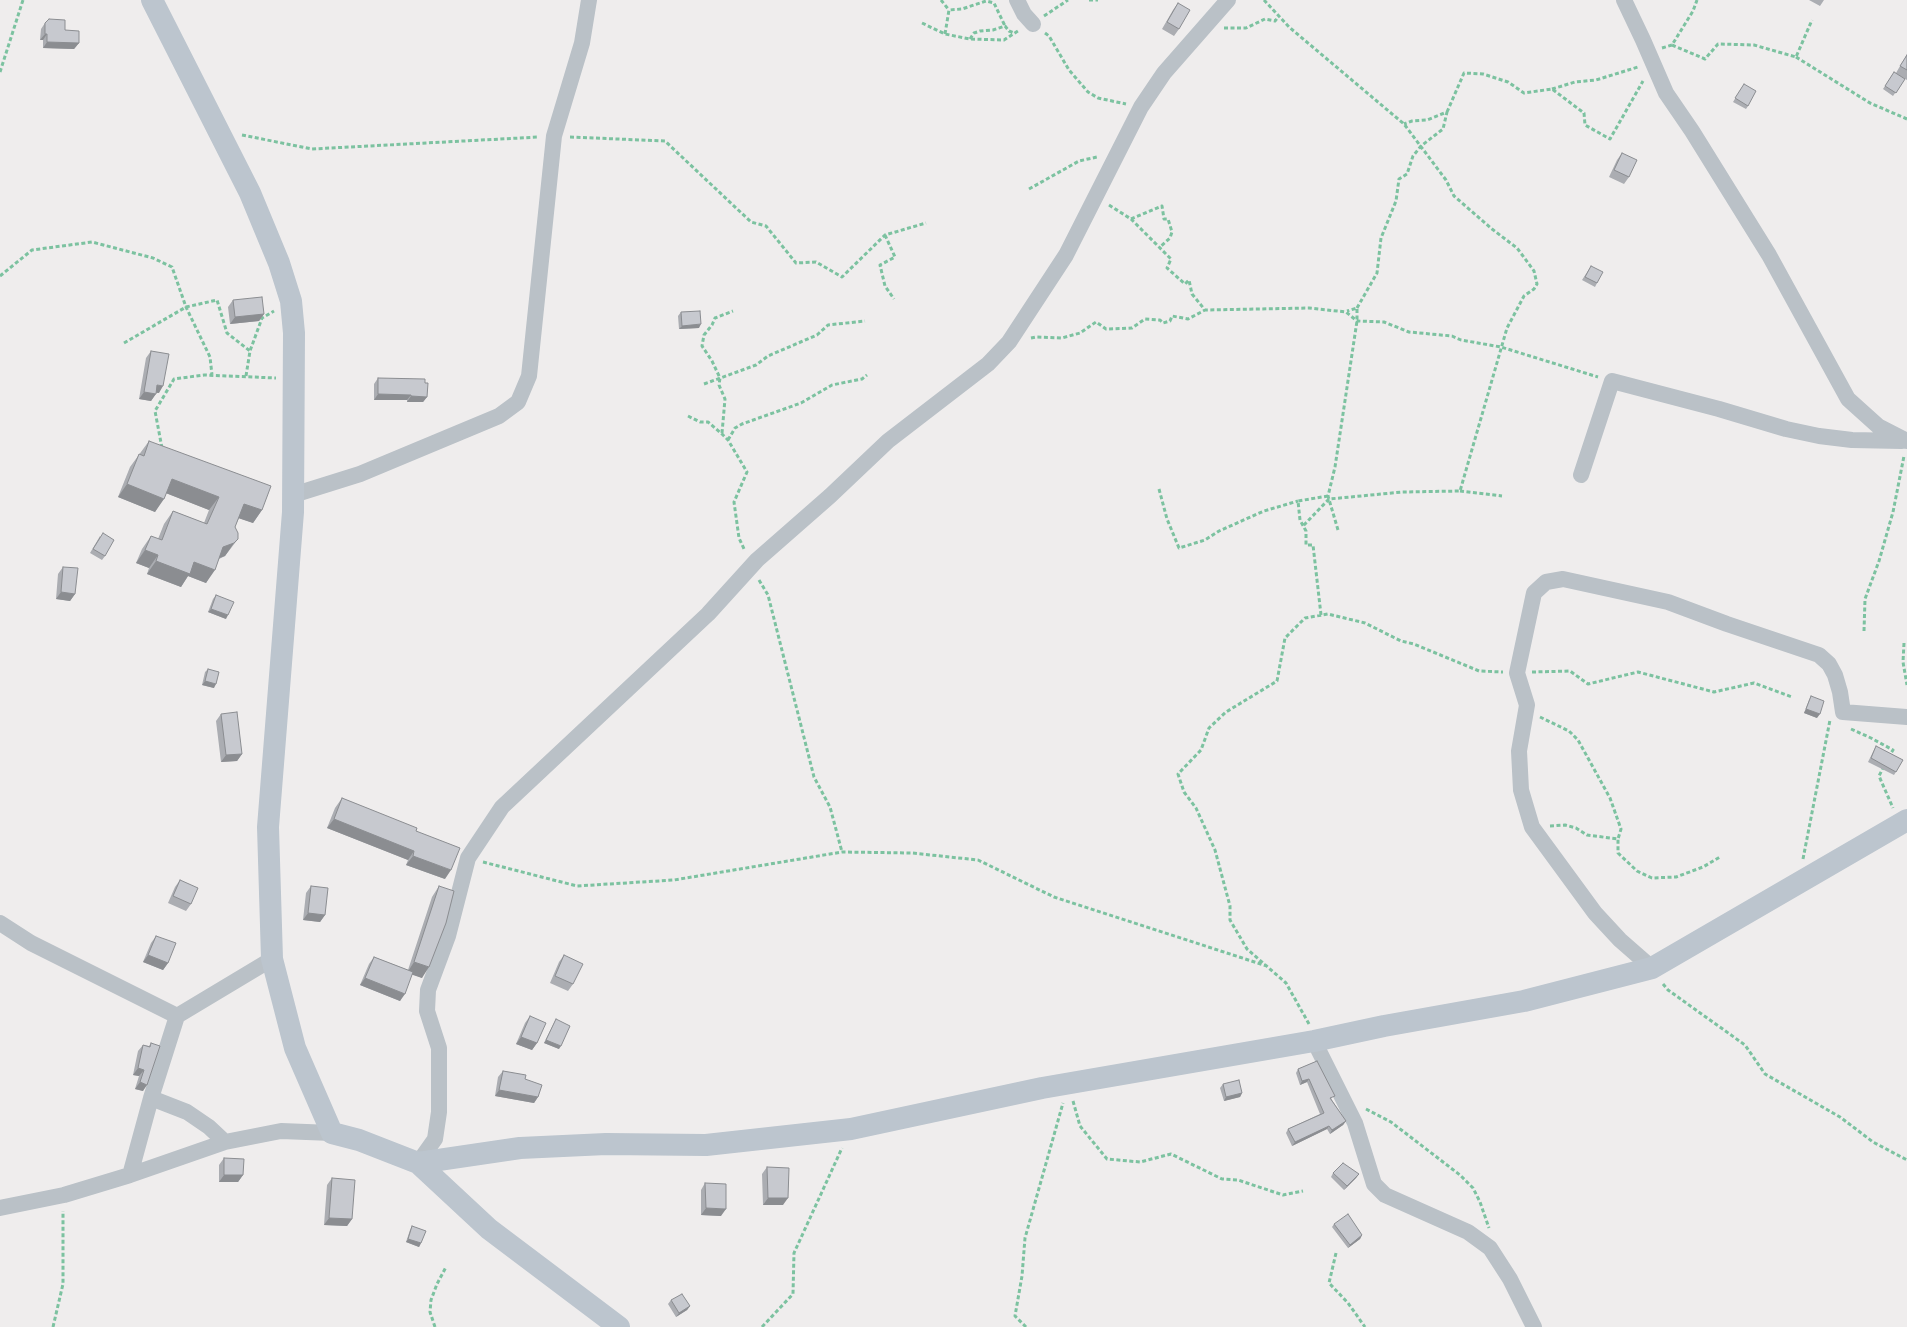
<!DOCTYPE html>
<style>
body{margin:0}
canvas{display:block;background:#efeded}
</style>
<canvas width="1907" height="1327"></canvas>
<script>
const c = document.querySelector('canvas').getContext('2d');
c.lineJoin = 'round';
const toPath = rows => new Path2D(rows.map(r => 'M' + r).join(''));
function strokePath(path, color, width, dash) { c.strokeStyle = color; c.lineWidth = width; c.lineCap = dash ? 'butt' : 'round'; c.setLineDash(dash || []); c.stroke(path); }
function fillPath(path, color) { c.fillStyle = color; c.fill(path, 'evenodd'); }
strokePath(toPath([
 [941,0,949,10],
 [1089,0,1098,0],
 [1264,0,1289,27,1404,124,1446,180,1454,196,1492,229,1517,248,1534,271,1537,284,1534,289,1524,296,1507,328,1460,491,1402,492,1329,499,1303,526],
 [1044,16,1068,0],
 [922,23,945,34,970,39,1004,40,1018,31],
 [1224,28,1246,28,1265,19,1275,21,1279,16],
 [1045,33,1049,36,1069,70,1088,92,1098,98,1126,104],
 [945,34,949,10,962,9,986,1,994,3,1005,26],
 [970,39,974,33,980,31,993,30,1005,26,1009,31,1014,33],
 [1672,45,1705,59,1718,44,1754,45,1796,57,1812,20],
 [1662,48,1672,45,1693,11,1697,0],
 [1796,57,1870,103,1907,119],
 [0,72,23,0],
 [1552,89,1575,82,1596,80,1638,67],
 [1447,112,1464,73,1483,74,1508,82,1524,93,1552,89,1584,113,1585,125,1610,139,1643,81],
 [242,135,312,149,539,137],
 [570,137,665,141,751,222,766,226,796,263,816,262,842,277,885,235,926,223],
 [1029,189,1079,161,1097,157],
 [1109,205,1131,219,1171,259,1167,268,1185,284,1189,280,1192,294,1205,310,1309,308,1346,312,1357,321,1384,322,1409,332,1452,336,1461,340,1501,347,1598,377],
 [1131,219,1162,206,1164,219,1168,219,1172,232,1170,238,1160,247],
 [885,235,895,257,880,265,885,286,894,299],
 [0,276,32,250,92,242,153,258,172,267,186,307,210,357,212,375],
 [1357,308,1377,273,1381,238,1396,201,1399,179,1407,174,1413,156,1421,146,1443,129,1447,112,1427,120,1412,121,1404,124],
 [1031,338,1036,337,1062,338,1080,333,1096,322,1106,329,1132,328,1145,319,1160,320,1163,323,1170,321,1172,316,1188,319,1205,310],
 [124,343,186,307,217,300,227,333,250,351],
 [246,376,250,351,262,318,274,311],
 [704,384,756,365,768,356,817,335,828,325,865,321],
 [688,416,700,422,708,422,722,434,728,440,747,472,734,502,739,538,745,551],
 [722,433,725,399,719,385,720,378,712,361,702,346,704,335,712,325,715,318,733,311],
 [728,440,735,428,742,424,801,403,832,385,862,379,867,375],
 [162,448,155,411,174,379,204,375,276,378],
 [1159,489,1167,519,1179,548,1205,540,1219,531,1264,511,1298,501],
 [1460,491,1502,496],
 [1338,530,1328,496,1335,467,1357,321,1357,308,1347,311],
 [759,580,768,595,814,777,830,807,842,852],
 [1321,615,1313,545,1306,545,1306,531,1300,520,1298,501,1328,496],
 [1864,631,1865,599,1879,561,1893,512,1904,456],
 [1904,643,1903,662,1907,685],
 [1532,672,1570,671,1588,684,1638,672,1714,692,1754,683,1792,697],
 [1540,717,1569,731,1578,740,1610,798,1621,829,1618,839],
 [1851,729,1871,738,1893,750,1889,756],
 [1884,766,1879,776,1893,808],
 [1550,826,1565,825,1576,828,1587,835,1618,839,1618,853,1637,871,1652,878,1676,877,1703,867,1720,857],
 [1803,859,1830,720],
 [483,862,577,886,674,880,842,852,912,853,978,860,1054,897,1267,966],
 [1663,984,1668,990,1745,1045,1765,1074,1840,1117,1873,1142,1907,1160],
 [1309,1024,1286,983,1247,949,1230,920,1230,906,1215,850,1196,808,1184,792,1178,774,1201,750,1209,728,1226,712,1277,681,1285,638,1305,618,1328,614,1365,623,1401,641,1414,644,1479,671,1503,672],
 [1073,1101,1080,1126,1107,1159,1140,1162,1171,1154,1222,1179,1238,1180,1283,1195,1303,1191],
 [1366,1109,1391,1122,1460,1175,1473,1188,1480,1202,1489,1228],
 [1336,1253,1329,1283,1348,1303,1365,1327],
 [53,1327,63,1284,63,1211],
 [435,1327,430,1312,431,1300,437,1284,446,1267],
 [762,1327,793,1294,794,1253,842,1148],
 [1026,1327,1015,1316,1022,1276,1025,1238,1063,1103]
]), '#7cc2a0', 3, [4, 2.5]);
strokePath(toPath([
 [1017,0,1024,14,1033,24],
 [1624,0,1643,40,1666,93,1692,131,1769,255,1848,399,1878,426,1907,441],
 [1581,475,1612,381,1719,409,1786,429,1819,436,1852,440,1902,441],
 [293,495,360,474,499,416,518,402,529,376,554,136,582,43,589,0],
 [0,923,31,943,177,1016],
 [1652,968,1620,940,1595,913,1532,827,1521,790,1519,751,1527,705,1517,673,1534,593,1546,582,1563,579,1668,602,1727,624,1819,655,1829,664,1835,675,1840,692,1843,712,1907,717],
 [1314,1041,1355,1123,1374,1184,1385,1195,1468,1232,1490,1248,1510,1279,1534,1327],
 [151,1098,177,1016,272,959],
 [418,1163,435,1139,439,1112,439,1048,427,1011,428,990,448,936,468,858,502,807,708,614,757,560,830,496,888,441,988,364,1009,342,1066,255,1141,107,1164,73,1228,0],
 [130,1175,151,1098,187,1112,209,1127,225,1142],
 [0,1208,64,1195,130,1175,225,1142,281,1131,332,1133]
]), '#bac1c7', 16);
strokePath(toPath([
 [152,0,250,193,279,263,291,301,294,333,293,512,268,827,272,959,295,1048,332,1133,359,1140,418,1163,489,1229,619,1327],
 [418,1163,520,1148,606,1144,706,1145,851,1129,1042,1088,1314,1041,1384,1026,1524,1001,1652,968,1907,820]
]), '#bcc5ce', 22);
fillPath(toPath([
 [1809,0,1824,0,1820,6],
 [1178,3,1179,29,1174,36,1162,29,1173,10],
 [45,23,65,30,79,43,74,49,43,48,43,40,40,40,41,29],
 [1907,54,1907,80,1899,75,1905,79,1893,96,1883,89,1894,72,1896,73],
 [1744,84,1748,106,1746,109,1733,102],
 [1622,153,1629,177,1624,184,1609,177,1617,160],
 [1591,266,1597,283,1595,287,1582,280],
 [233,300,264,314,259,321,230,324,228,307],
 [681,312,699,328,679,329,678,316],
 [151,351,159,393,156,393,151,401,139,399,146,358],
 [378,378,425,383,427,397,423,402,407,402,407,400,374,400,374,384],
 [149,441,262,510,253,523,239,518,235,527,238,539,225,556,219,559,206,583,188,576,181,587,147,574,149,568,136,563,142,549,151,536,158,539,164,524,173,511,204,523,209,510,166,493,155,512,118,497,130,467],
 [100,536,105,556,102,560,90,553],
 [63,567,75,594,70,601,56,599,58,574],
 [216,595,226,619,208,612,213,599],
 [208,669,214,688,202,685,205,672],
 [1811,696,1817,718,1804,713,1809,700],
 [221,714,242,754,237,761,221,762,216,721],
 [1876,746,1903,760,1894,775,1868,762],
 [342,798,416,831,445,879,406,865,408,860,327,828,335,808],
 [180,880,191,904,186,911,168,903,175,887],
 [311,886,325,915,320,922,303,920,306,893],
 [439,886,422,978,412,974,400,1001,360,985,369,964,374,957,408,970,432,897],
 [156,936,168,963,163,970,143,962,151,943],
 [564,955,573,984,568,991,550,983,559,962],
 [530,1016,537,1043,532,1050,516,1044,525,1023],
 [556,1019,559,1049,544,1043],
 [151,1043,143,1091,135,1089,139,1076,133,1075,138,1051,143,1045,149,1046],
 [1317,1061,1332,1100,1346,1121,1343,1125,1330,1134,1327,1129,1292,1146,1286,1133,1288,1129,1320,1114,1307,1082,1300,1085,1296,1073,1298,1069],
 [503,1071,538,1097,534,1103,495,1096,498,1077],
 [1223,1084,1242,1093,1240,1097,1224,1101,1220,1088],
 [224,1158,243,1175,238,1182,219,1182,219,1165],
 [767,1167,783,1205,763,1205,762,1174],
 [1333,1173,1359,1174,1356,1178,1344,1190,1331,1177],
 [332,1178,352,1219,347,1226,324,1225,327,1185],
 [705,1183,721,1216,701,1215,701,1190],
 [1334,1224,1362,1235,1360,1239,1348,1248,1332,1227],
 [412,1226,421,1243,419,1247,406,1242,410,1230],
 [671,1300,690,1306,687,1310,676,1317,668,1304]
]), '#abadb2');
fillPath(toPath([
 [45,34,47,34,43,40,40,40],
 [47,42,79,43,74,49,43,48],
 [264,314,259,321,230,324,235,317],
 [701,324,699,328,679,329,682,326],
 [157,385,163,386,159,393,152,392],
 [144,392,156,394,151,401,139,399],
 [378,394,411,395,407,400,374,400],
 [411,396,427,397,423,402,407,402],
 [172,479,219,497,209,510,163,492],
 [127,484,164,499,155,512,118,497],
 [244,504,262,510,253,523,235,517],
 [234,543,225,556,214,560,223,547],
 [145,550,158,555,149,568,136,563],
 [156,561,194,562,215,570,206,583,188,576,181,587,147,574],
 [61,592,75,594,70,601,56,599],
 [211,609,228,615,226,619,208,612],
 [205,681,216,684,214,688,202,685],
 [1806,709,1820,714,1817,718,1804,713],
 [242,754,237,761,221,762,226,755],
 [334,819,414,851,408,860,327,828],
 [413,856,451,870,445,879,406,865],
 [308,913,325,915,320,922,303,920],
 [148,955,168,963,163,970,143,962],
 [414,962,429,967,422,978,407,973],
 [365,978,405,994,400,1001,360,985],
 [521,1037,537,1043,532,1050,516,1044],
 [546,1040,561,1046,559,1049,544,1043],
 [138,1068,144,1070,139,1076,133,1075],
 [1309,1079,1307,1082,1300,1085,1302,1081],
 [140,1082,147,1085,143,1091,135,1089],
 [499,1090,538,1097,534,1103,495,1096],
 [1242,1093,1240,1097,1224,1101,1226,1097],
 [1346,1121,1343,1125,1330,1134,1332,1130],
 [1329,1126,1327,1129,1292,1146,1295,1142],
 [1359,1174,1356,1178,1344,1190,1347,1186],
 [224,1175,243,1175,238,1182,219,1182],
 [768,1198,788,1198,783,1205,763,1205],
 [706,1208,726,1209,721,1216,701,1215],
 [329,1218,352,1219,347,1226,324,1225],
 [1362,1235,1360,1239,1348,1248,1350,1245],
 [408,1239,421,1243,419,1247,406,1242],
 [690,1306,687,1310,676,1317,679,1313]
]), '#8b8d91');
const building = toPath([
 [1178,3,1190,10,1179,29,1167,22,1178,3],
 [49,19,65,20,65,30,79,31,79,43,47,42,47,34,45,34,45,23,49,19],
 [1907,55,1907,70,1900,66,1907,55],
 [1894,72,1905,79,1896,93,1885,86,1894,72],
 [1744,84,1756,91,1748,106,1735,98,1744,84],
 [1622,153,1637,160,1629,177,1614,170,1622,153],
 [1591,266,1603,272,1597,283,1585,277,1591,266],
 [262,297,264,314,235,317,233,300,262,297],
 [700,311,701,324,682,326,681,312,700,311],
 [151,351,169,354,163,386,157,385,156,394,144,392,151,351],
 [378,378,425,379,425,383,428,383,427,397,411,396,411,395,378,394,378,378],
 [149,441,271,486,262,510,244,504,235,527,238,533,238,539,234,543,223,547,215,570,194,562,190,574,156,561,158,555,145,550,151,536,162,540,173,511,207,524,219,497,172,479,164,499,127,484,139,454,144,456,149,441],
 [103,533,114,540,105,556,93,549,103,533],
 [63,567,78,568,75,594,61,592,63,567],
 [216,595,234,602,228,615,211,609,216,595],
 [208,669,219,672,216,684,205,681,208,669],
 [1811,696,1824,701,1820,714,1806,709,1811,696],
 [237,712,242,754,226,755,221,714,237,712],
 [1876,746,1903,760,1896,772,1871,758,1876,746],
 [342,798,417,828,416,831,460,848,451,870,413,856,414,851,334,819,342,798],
 [180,880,198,888,191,904,173,896,180,880],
 [311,886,328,888,325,915,308,913,311,886],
 [439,886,454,891,446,923,429,967,414,962,439,886],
 [156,936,176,943,168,963,148,955,156,936],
 [564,955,583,964,573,984,555,976,564,955],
 [374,957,413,972,405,994,365,978,374,957],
 [530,1016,546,1023,537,1043,521,1037,530,1016],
 [556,1019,570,1026,561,1046,546,1040,556,1019],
 [151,1043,160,1046,147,1085,140,1082,144,1070,138,1068,143,1045,150,1047,151,1043],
 [1317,1061,1335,1096,1330,1098,1346,1121,1332,1130,1329,1126,1295,1142,1288,1129,1324,1113,1309,1079,1302,1081,1298,1069,1317,1061],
 [503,1071,526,1075,525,1079,542,1085,538,1097,499,1090,503,1071],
 [1239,1080,1242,1093,1226,1097,1223,1084,1239,1080],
 [224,1158,244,1159,243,1175,224,1175,224,1158],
 [1343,1163,1359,1174,1347,1186,1333,1173,1343,1163],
 [767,1167,789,1168,788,1198,768,1198,767,1167],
 [332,1178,355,1180,352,1219,329,1218,332,1178],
 [705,1183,726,1184,726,1209,706,1208,705,1183],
 [1348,1214,1362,1235,1350,1245,1334,1224,1348,1214],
 [412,1226,426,1231,421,1243,408,1239,412,1226],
 [682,1294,690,1306,679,1313,671,1300,682,1294]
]);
fillPath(building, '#c7c9cf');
strokePath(building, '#8b8d91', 1);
</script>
